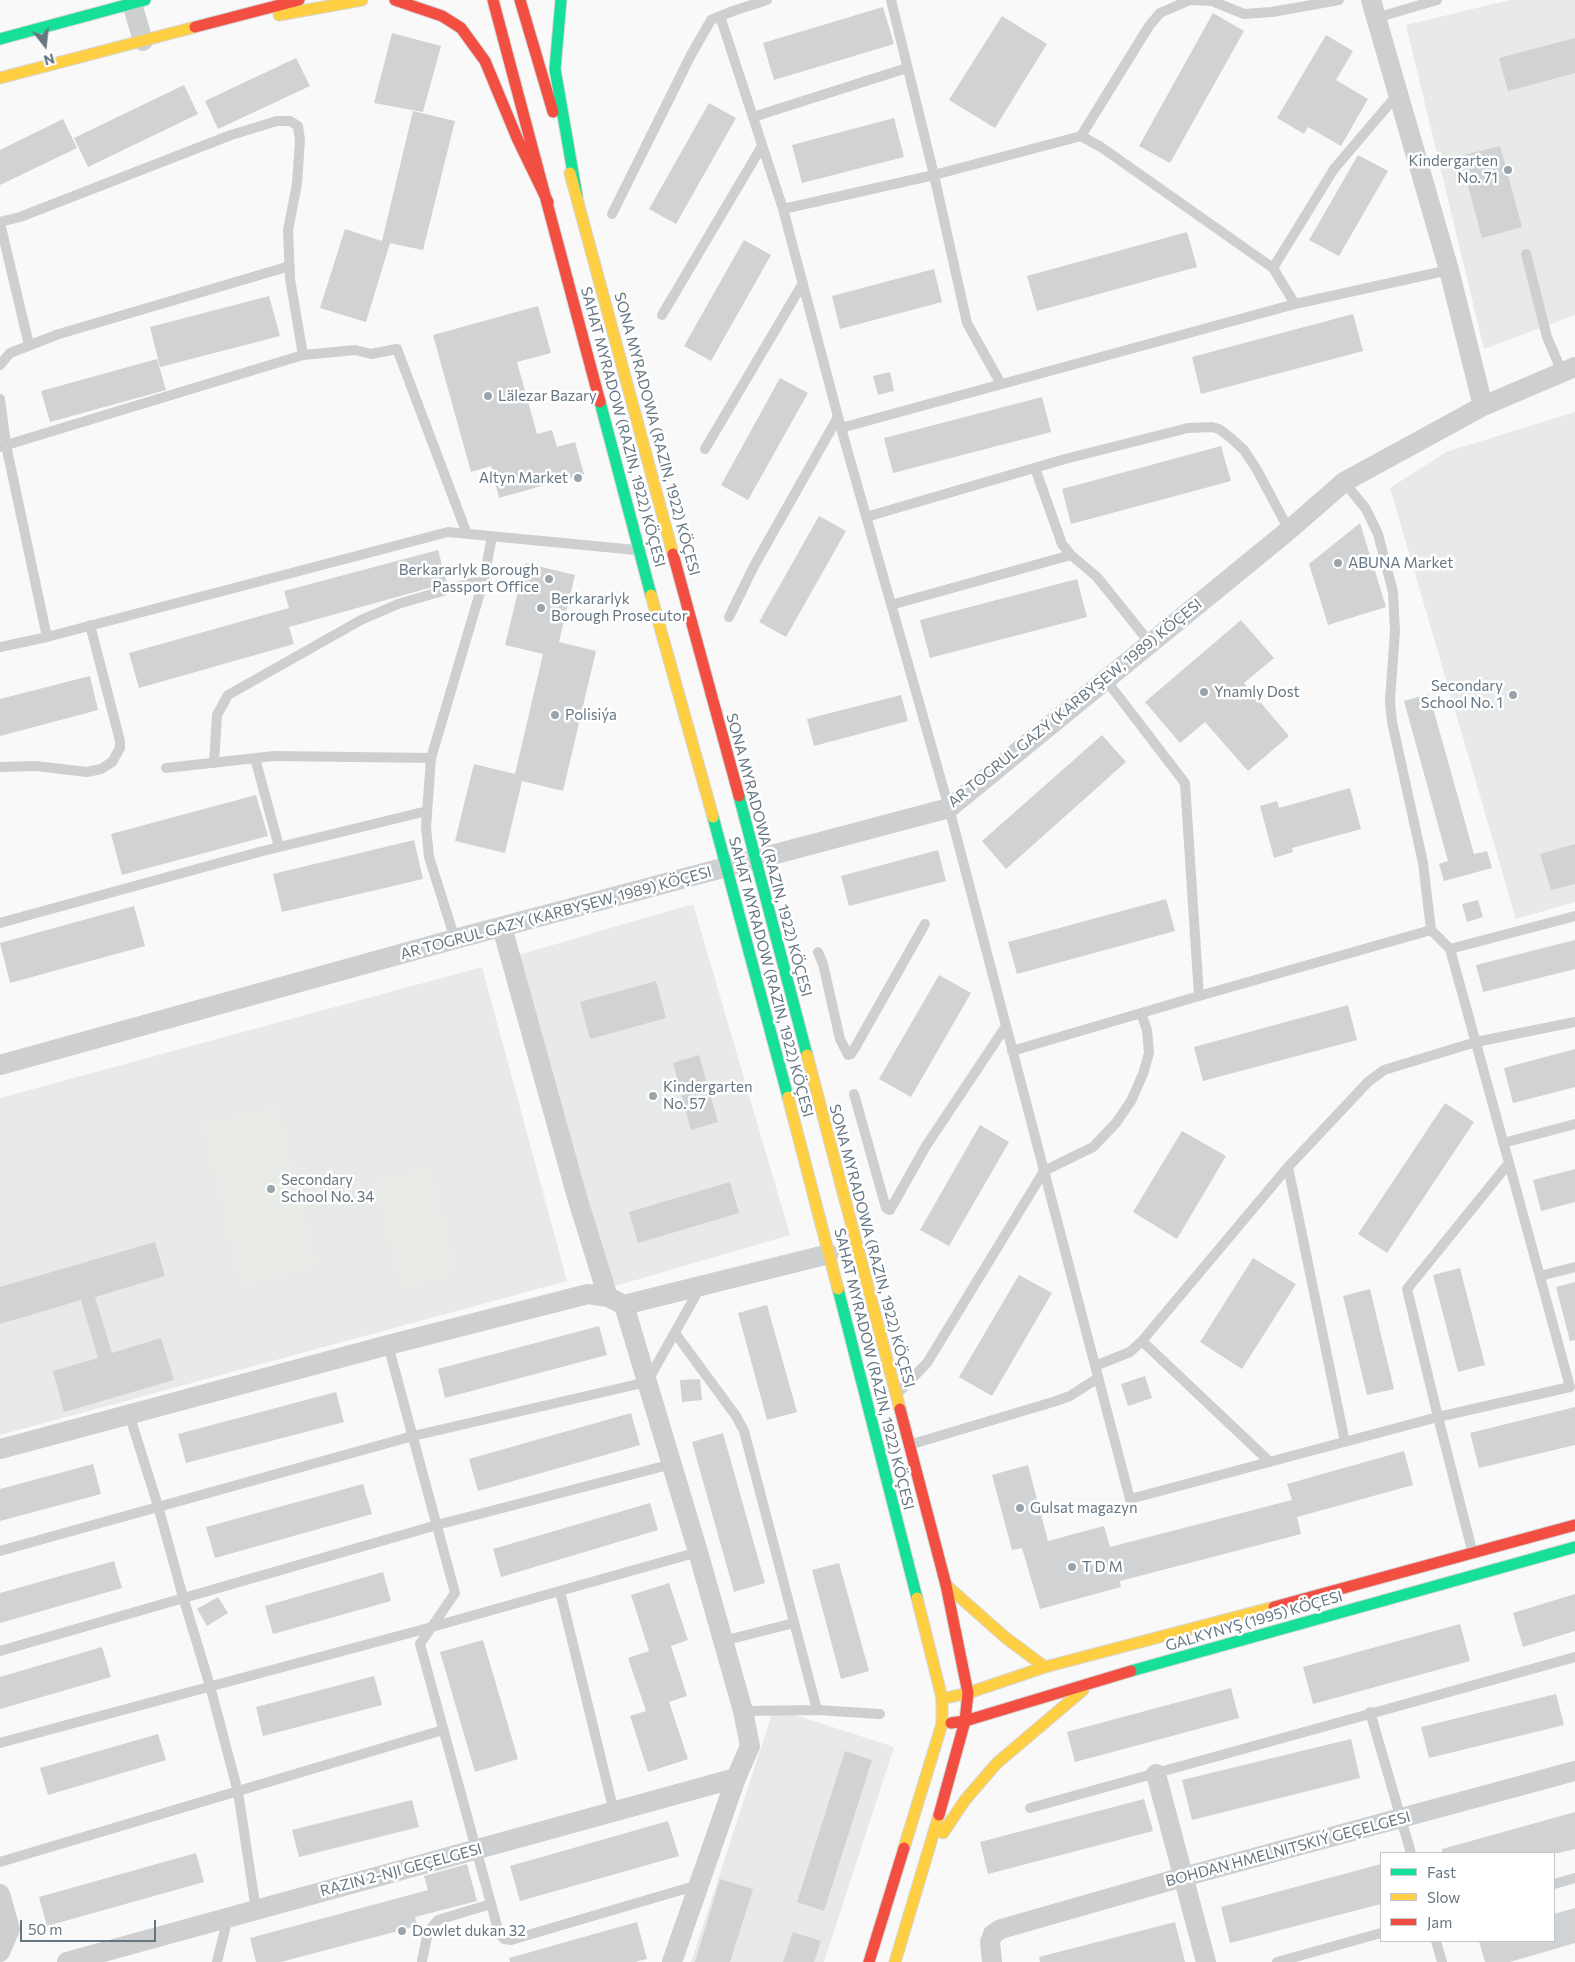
<!DOCTYPE html>
<meta charset="utf-8">
<style>
body{margin:0}
#map{position:relative;width:1575px;height:1962px;overflow:hidden;background:#f9f9f9;font-family:Commissioner,sans-serif}
canvas{display:block}
.legend{position:absolute;left:1380px;top:1852px;width:175px;height:90px;box-sizing:border-box;background:#fff;border:1px solid #c1c8cd;margin:0;padding:6px 9px;list-style:none;font-size:15px;color:#657683}
.legend li{display:flex;align-items:center;gap:10px;height:25px}
.legend b{width:25px;border:1px solid #c1c8cd}
.north{position:absolute;left:20px;top:20px;width:50px;height:50px;-webkit-text-stroke:4px #fff;paint-order:stroke;rotate:164deg;font-size:14px;font-weight:700;line-height:20px;text-align:center;color:#657683}
.north::after{content:'';display:block;margin:auto;width:18px;height:22px;background:#657683;clip-path:polygon(50% 0,100% 100%,50% 72%,0 100%)}
.scale{position:absolute;left:20px;top:1920px;width:136px;height:22px;box-sizing:border-box;border:2px solid #657683;border-top:0;padding-left:6px;font-size:15px;line-height:18px;white-space:nowrap;color:#657683;-webkit-text-stroke:4px #fff;paint-order:stroke}
</style>
<div id="map">
<canvas width="1575" height="1962"></canvas>
<ul class="legend">
<li><b style="height:6px;background:#16e098"></b>Fast</li>
<li><b style="height:6px;background:#ffcf43"></b>Slow</li>
<li><b style="height:6px;background:#f24e42"></b>Jam</li>
</ul>
<div class="north">N</div>
<div class="scale">50 m</div>
</div>
<script>
const c = document.querySelector('canvas').getContext('2d');
c.lineJoin = 'round';
function fillPath(path, color) { c.fillStyle = color; c.fill(path, 'evenodd'); }
const toPath = rows => new Path2D(rows.map(r => 'M' + r).join(''));
function strokePath(path, color, width, dash) { c.strokeStyle = color; c.lineWidth = width; c.lineCap = dash ? 'butt' : 'round'; c.setLineDash(dash || []); c.stroke(path); }
function label(font, color, halo, rows, align = 'center') {
  c.font = font + ' Commissioner,sans-serif'; c.lineWidth = 5; c.setLineDash([]); c.textBaseline = 'middle'; c.strokeStyle = halo; c.fillStyle = color; for (const [text, x, y, turn = 0] of rows) {
    c.save(); c.translate(x, y); c.rotate((+turn || 0) * Math.PI / 180); c.textAlign = isNaN(turn) ? turn : align; if (halo) c.strokeText(text, 0, 0); c.fillText(text, 0, 0); c.restore();
  }
}
fillPath(toPath([
 [1510,0,1575,0,1575,315,1484,349,1406,25],
 [1575,412,1575,902,1516,919,1390,488,1446,452],
 [693,904,790,1235,612,1287,515,956],
 [482,967,567,1281,0,1435,0,1098],
 [774,1708,894,1747,824,1962,691,1962]
]), '#e8e9e9');
fillPath(toPath([
 [277,1106,316,1267,242,1285,203,1125],
 [429,1169,455,1273,401,1287,375,1182]
]), '#e8ebe6');
fillPath(toPath([
 [883,7,894,44,774,80,763,43],
 [1213,13,1244,31,1170,163,1139,146],
 [1002,16,1047,44,995,128,949,100],
 [392,33,441,46,423,112,374,103],
 [1326,35,1353,51,1336,80,1368,99,1341,146,1308,127,1304,134,1277,118],
 [1575,38,1575,73,1508,91,1499,58],
 [296,58,310,86,218,129,205,101],
 [184,85,198,114,88,167,74,138],
 [709,103,736,118,676,224,649,209],
 [413,111,455,121,423,250,389,243,390,243,366,322,320,308,345,229,382,241],
 [894,118,904,157,802,183,792,145],
 [63,119,77,148,0,185,0,150],
 [1500,146,1522,227,1482,238,1460,156],
 [1358,155,1388,171,1339,256,1309,240],
 [1187,232,1197,267,1037,311,1027,276],
 [744,240,771,255,711,361,684,346],
 [934,269,942,302,840,329,832,296],
 [269,296,280,336,160,367,150,327],
 [538,306,551,353,517,362,537,434,552,430,557,447,575,442,584,474,499,498,491,466,471,472,433,335],
 [1353,314,1363,351,1201,394,1192,357],
 [157,359,166,390,50,422,41,391],
 [890,372,894,391,878,395,873,376],
 [780,378,808,393,748,500,721,485],
 [1042,397,1051,432,893,473,884,438],
 [1221,446,1231,481,1071,524,1062,489],
 [819,516,846,531,786,637,759,622],
 [1360,523,1386,607,1328,625,1309,564],
 [438,550,447,583,289,627,294,644,139,688,129,653,289,608,284,591],
 [525,563,575,575,559,642,596,651,563,791,522,781,505,853,455,841,474,764,515,774,543,654,505,645],
 [1077,579,1087,617,930,658,920,620],
 [1241,620,1274,658,1244,683,1289,736,1248,771,1205,722,1180,743,1145,702],
 [90,676,98,710,0,736,0,699],
 [1429,694,1474,854,1487,851,1492,868,1444,881,1439,864,1448,861,1404,701],
 [901,695,908,721,814,746,807,719],
 [1102,735,1126,762,1006,869,982,841],
 [1350,788,1361,829,1292,848,1293,852,1274,858,1260,806,1277,801,1279,808],
 [256,795,268,836,122,875,111,834],
 [414,840,423,879,282,912,273,874],
 [1575,844,1575,884,1551,890,1540,854],
 [938,850,946,881,849,906,841,876],
 [1166,899,1175,931,1017,974,1008,942],
 [1478,900,1483,917,1467,922,1462,904],
 [134,906,145,946,10,983,0,943],
 [1575,940,1575,969,1483,992,1476,965],
 [939,975,971,993,911,1097,879,1079],
 [656,981,666,1018,590,1039,580,1002],
 [1348,1005,1357,1040,1203,1081,1194,1047],
 [1575,1049,1575,1087,1513,1103,1504,1068],
 [699,1055,718,1122,691,1130,673,1063],
 [1445,1103,1474,1122,1387,1253,1358,1234],
 [980,1125,1009,1142,949,1246,920,1230],
 [1182,1131,1226,1156,1177,1239,1133,1212],
 [1575,1169,1575,1202,1541,1211,1533,1180],
 [730,1182,739,1213,638,1243,629,1212],
 [155,1242,165,1276,95,1297,112,1353,161,1338,174,1380,64,1412,53,1371,98,1358,81,1300,0,1324,0,1287],
 [1253,1258,1296,1284,1242,1369,1200,1342],
 [1460,1268,1485,1365,1458,1372,1433,1275],
 [1019,1275,1052,1293,992,1396,959,1377],
 [1575,1282,1575,1340,1570,1341,1556,1287],
 [1370,1289,1394,1389,1367,1395,1343,1296],
 [767,1305,797,1412,767,1420,738,1313],
 [599,1326,607,1355,445,1398,438,1369],
 [1145,1376,1152,1398,1128,1406,1121,1384],
 [700,1379,702,1400,682,1402,680,1380],
 [336,1392,344,1422,186,1463,178,1434],
 [1575,1407,1575,1445,1479,1468,1470,1433],
 [631,1413,640,1445,478,1491,469,1459],
 [723,1433,765,1583,734,1592,692,1442],
 [1404,1451,1413,1485,1297,1517,1301,1534,1120,1581,1121,1587,1040,1609,1022,1548,1012,1550,992,1475,1028,1465,1048,1541,1104,1526,1110,1547,1292,1500,1287,1484],
 [93,1464,101,1494,0,1521,0,1489],
 [363,1484,372,1514,215,1558,206,1527],
 [650,1503,658,1530,501,1577,493,1549],
 [114,1561,122,1588,0,1623,0,1593],
 [839,1563,869,1671,841,1679,812,1570],
 [383,1572,391,1601,273,1634,265,1606],
 [669,1583,688,1640,671,1646,687,1696,669,1702,688,1759,648,1772,630,1716,646,1711,628,1658,649,1651,631,1595],
 [1575,1594,1575,1631,1523,1647,1513,1613],
 [218,1597,228,1613,207,1626,197,1609],
 [1460,1624,1470,1661,1313,1704,1303,1667],
 [483,1640,518,1759,475,1772,440,1652],
 [102,1647,111,1677,0,1709,0,1677],
 [374,1676,382,1705,263,1736,256,1707],
 [1231,1688,1239,1718,1075,1762,1067,1732],
 [1556,1694,1564,1725,1429,1758,1421,1727],
 [158,1734,166,1760,48,1795,40,1768],
 [1351,1739,1360,1778,1192,1820,1182,1780],
 [845,1751,872,1760,824,1911,797,1902],
 [1144,1799,1153,1831,988,1874,980,1842],
 [412,1800,419,1827,299,1857,292,1830],
 [1575,1812,1575,1849,1558,1853,1442,1853,1442,1849],
 [668,1821,679,1856,520,1901,510,1866],
 [196,1853,204,1882,47,1926,39,1897],
 [467,1864,477,1901,415,1917,417,1926,281,1962,256,1962,250,1938,428,1890,424,1876],
 [1381,1864,1381,1904,1230,1943,1221,1907],
 [720,1879,753,1889,730,1962,695,1962],
 [1575,1908,1575,1943,1510,1962,1485,1962,1479,1941,1554,1941,1554,1914],
 [637,1922,647,1959,635,1962,510,1962,509,1958],
 [1175,1922,1185,1962,1040,1962,1039,1957],
 [793,1932,821,1941,814,1962,783,1962]
]), '#d0d2d3');
const fast = toPath([
 [561,0,555,69,577,196],
 [0,39,145,0],
 [600,402,651,595],
 [739,796,807,1055],
 [713,817,788,1097],
 [838,1289,917,1598],
 [1131,1671,1575,1547]
]);
const slow = toPath([
 [279,15,362,0],
 [0,78,195,27],
 [570,173,673,554],
 [651,595,713,817],
 [807,1055,900,1409],
 [788,1097,838,1289],
 [946,1585,1006,1638,1045,1667],
 [950,1697,968,1693,1045,1667,1274,1607],
 [943,1833,965,1800,997,1763,1083,1690],
 [904,1848,942,1724,942,1698,917,1598],
 [895,1962,939,1815]
]);
const jam = toPath([
 [395,0,442,16,461,28,485,61,517,138,548,202],
 [493,0,600,402],
 [520,0,553,112],
 [195,27,299,0],
 [673,554,739,796],
 [900,1409,946,1585,968,1693,965,1721,939,1815],
 [1274,1607,1575,1525],
 [951,1723,965,1721,1131,1671],
 [869,1962,904,1848]
]);
strokePath(fast, '#d5d6d7', 13);
strokePath(slow, '#d5d6d7', 13);
strokePath(jam, '#d5d6d7', 13);
strokePath(toPath([
 [891,0,934,175,967,323,1001,384],
 [720,16,783,209,841,428,949,808,1130,1499,1438,1417,1473,1554],
 [1376,18,1437,0],
 [753,117,907,68],
 [1081,136,1149,26,1160,13,1190,0,1212,1,1244,14,1272,12,1339,0],
 [783,209,934,175,1081,136,1101,147,1273,268,1295,304,841,428],
 [612,214,692,53,711,20,733,11,767,0],
 [0,222,20,217,231,135,277,121,290,121,298,126,300,140,297,184,288,230,290,279,303,355],
 [0,223,29,345],
 [1526,254,1547,337,1562,372],
 [1273,268,1334,169,1397,95],
 [1295,304,1449,270],
 [662,315,762,146],
 [0,365,10,353,59,334,290,266],
 [0,399,6,445,47,637],
 [0,447,303,355,355,350,371,354,397,349,467,534],
 [705,449,803,283],
 [1035,468,1062,544,1071,555,1097,577,1150,643],
 [1344,482,1366,509,1378,534,1393,592,1395,631,1390,701,1392,722,1423,863,1431,930],
 [866,517,1065,459,1188,428,1212,427,1219,429,1231,438,1244,450,1257,470,1289,530],
 [891,605,1071,555],
 [729,617,754,566,838,417],
 [0,647,47,637,448,532,636,550],
 [255,758,279,847],
 [214,763,217,715,228,695,361,620,398,604,484,579],
 [0,767,36,766,87,772,101,769,112,762,120,748,120,741,90,625],
 [166,768,274,756,431,758],
 [0,923,259,852,427,811],
 [455,939,429,857,426,827,431,758,484,579,492,536],
 [818,952,823,964,840,1039,848,1055,851,1054,856,1046,925,924],
 [1199,996,1431,930,1450,949],
 [1012,1051,1199,996,1185,783,1106,680],
 [854,1094,886,1208,890,1210,926,1146,1006,1026],
 [1503,1143,1575,1124],
 [1509,1163,1407,1289,1438,1417,1570,1387,1509,1163,1450,949,1575,916],
 [1288,1167,1345,1442],
 [1540,1276,1575,1267],
 [675,1333,736,1416,744,1431,817,1710],
 [1142,1341,1270,1462],
 [388,1345,455,1593,420,1644,499,1933,504,1939,511,1940,698,1885],
 [1095,1366,1130,1352,1142,1341,1288,1167,1368,1082,1384,1070,1476,1042,1575,1022],
 [898,1393,927,1363,1044,1171,1093,1147,1116,1123,1131,1101,1143,1074,1149,1053,1147,1030,1141,1013],
 [129,1414,158,1506,183,1597,210,1686,238,1792,256,1910],
 [909,1445,1053,1402,1070,1396,1098,1378],
 [0,1551,413,1436,647,1382,701,1286],
 [560,1591,614,1812],
 [723,1641,794,1623],
 [0,1651,437,1525,672,1464],
 [743,1711,817,1710,880,1714],
 [1370,1712,1411,1853],
 [0,1743,432,1627,698,1552],
 [1030,1808,1575,1657],
 [0,1862,443,1730],
 [1554,1884,1575,1878],
 [1436,1941,1442,1962],
 [422,1961,427,1937,432,1927,438,1920,491,1904],
 [217,1962,228,1917],
 [1277,1962,1381,1933]
]), '#cecfd0', 10);
strokePath(toPath([
 [131,0,143,41],
 [1371,0,1449,270,1483,406],
 [502,927,577,1197,608,1297],
 [0,1065,455,939,949,808,1289,530,1344,482,1483,406,1575,367],
 [624,1305,698,1552,743,1711,750,1746,736,1778,672,1962],
 [0,1449,388,1345,588,1294,608,1297,624,1305,829,1254],
 [1156,1774,1206,1962],
 [0,1894,10,1929,0,1952],
 [67,1962,736,1778],
 [992,1962,990,1942,993,1934,1001,1929,1183,1877,1575,1771]
]), '#cecfd0', 20);
strokePath(fast, '#16e098', 11);
strokePath(slow, '#ffcf43', 11);
strokePath(jam, '#f24e42', 11);
for (const [x, y, r, color] of [
 [1508,170,5,"#99a4ac"],
 [488,396,5,"#99a4ac"],
 [578,478,5,"#99a4ac"],
 [1338,563,5,"#99a4ac"],
 [549,579,5,"#99a4ac"],
 [541,608,5,"#99a4ac"],
 [1204,692,5,"#99a4ac"],
 [1513,695,5,"#99a4ac"],
 [555,715,5,"#99a4ac"],
 [653,1096,5,"#99a4ac"],
 [271,1189,5,"#99a4ac"],
 [1020,1508,5,"#99a4ac"],
 [1072,1567,5,"#99a4ac"],
 [402,1931,5,"#99a4ac"]
]) { const dot = new Path2D(); dot.arc(x, y, r, 0, 2 * Math.PI); c.fillStyle = color; c.fill(dot); strokePath(dot, '#fff', 2); }
label('15px', '#657683', '#fff', [
 ["Kindergarten",1498,161,"right"],
 ["No. 71",1498,178,"right"],
 ["Lälezar Bazary",498,396],
 ["Altyn Market",568,478,"right"],
 ["ABUNA Market",1348,563],
 ["Berkararlyk Borough",539,570,"right"],
 ["Passport Office",539,587,"right"],
 ["Berkararlyk",551,599],
 ["Borough Prosecutor",551,616],
 ["Secondary",1503,686,"right"],
 ["School No. 1",1503,703,"right"],
 ["Ynamly Dost",1214,692],
 ["Polisiýa",565,715],
 ["Kindergarten",663,1087],
 ["No. 57",663,1104],
 ["Secondary",281,1180],
 ["School No. 34",281,1197],
 ["Gulsat magazyn",1030,1508],
 ["T D M",1082,1567],
 ["Dowlet dukan 32",412,1931]
], 'left');
label('15px', '#657683', '#fff', [
 ["SAHAT MYRADOW (RAZIN, 1922) KÖÇESI",623,427,75],
 ["SONA MYRADOWA (RAZIN, 1922) KÖÇESI",657,434,75],
 ["AR TOGRUL GAZY (KARBYŞEW, 1989) KÖÇESI",1075,703,-39],
 ["SONA MYRADOWA (RAZIN, 1922) KÖÇESI",769,855,75],
 ["AR TOGRUL GAZY (KARBYŞEW, 1989) KÖÇESI",556,913,-15],
 ["SAHAT MYRADOW (RAZIN, 1922) KÖÇESI",771,977,75],
 ["SONA MYRADOWA (RAZIN, 1922) KÖÇESI",872,1246,75],
 ["SAHAT MYRADOW (RAZIN, 1922) KÖÇESI",874,1369,76],
 ["GALKYNYŞ (1995) KÖÇESI",1254,1621,-16],
 ["BOHDAN HMELNITSKIÝ GEÇELGESI",1288,1849,-15],
 ["RAZIN 2-NJI GEÇELGESI",401,1870,-15]
]);
</script>
